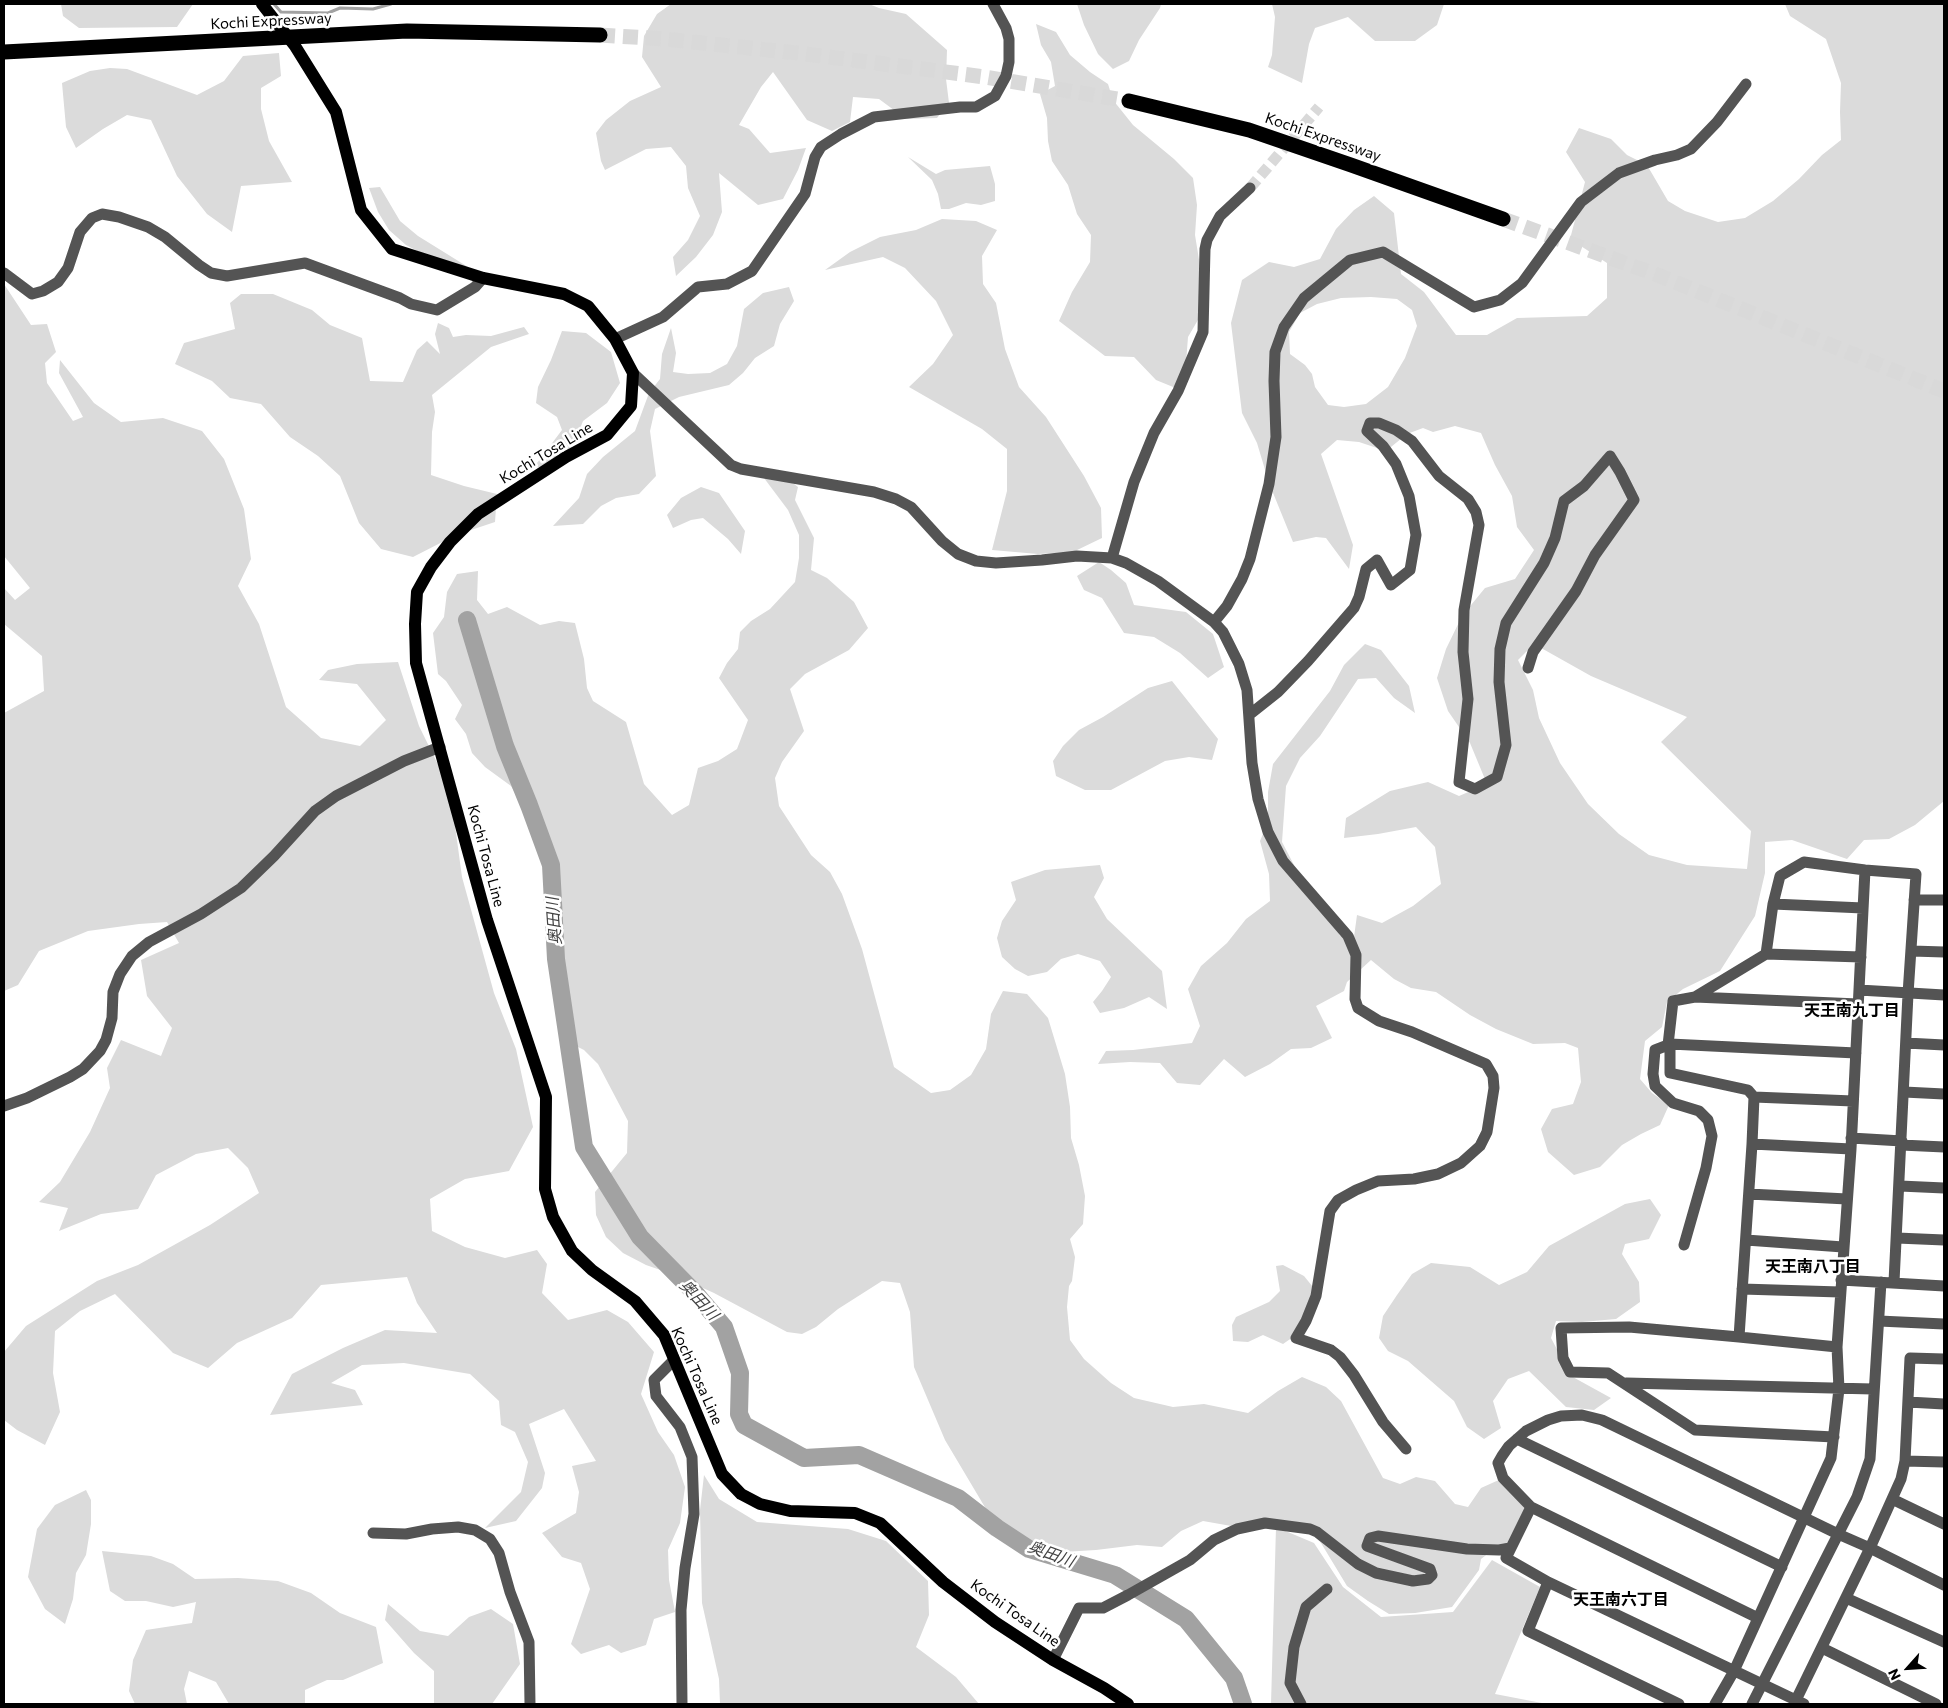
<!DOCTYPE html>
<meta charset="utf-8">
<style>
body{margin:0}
#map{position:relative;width:1948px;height:1708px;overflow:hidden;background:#fff;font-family:Commissioner,sans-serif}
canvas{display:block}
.frame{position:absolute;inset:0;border:5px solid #000;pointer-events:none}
.north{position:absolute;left:1883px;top:1643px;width:50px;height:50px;-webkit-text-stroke:4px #fff;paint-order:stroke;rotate:244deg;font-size:14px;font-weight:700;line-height:20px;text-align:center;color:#000}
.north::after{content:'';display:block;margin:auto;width:18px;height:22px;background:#000;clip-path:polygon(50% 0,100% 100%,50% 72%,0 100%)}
</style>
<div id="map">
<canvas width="1948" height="1708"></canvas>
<div class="frame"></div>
<div class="north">N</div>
</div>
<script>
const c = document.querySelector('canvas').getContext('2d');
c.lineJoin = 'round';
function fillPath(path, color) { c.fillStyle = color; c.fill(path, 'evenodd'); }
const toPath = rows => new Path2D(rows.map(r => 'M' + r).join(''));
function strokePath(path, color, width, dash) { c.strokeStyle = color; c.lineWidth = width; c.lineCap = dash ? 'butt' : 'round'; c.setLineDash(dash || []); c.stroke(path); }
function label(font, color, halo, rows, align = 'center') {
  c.font = font + ' Commissioner,"Noto Sans JP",sans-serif'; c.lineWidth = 5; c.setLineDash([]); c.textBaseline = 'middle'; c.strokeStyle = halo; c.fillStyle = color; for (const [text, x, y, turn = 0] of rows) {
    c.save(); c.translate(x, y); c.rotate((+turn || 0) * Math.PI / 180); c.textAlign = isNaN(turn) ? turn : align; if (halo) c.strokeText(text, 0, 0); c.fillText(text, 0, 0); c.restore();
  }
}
fillPath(toPath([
 [61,4,193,4,177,27,79,28,63,16],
 [671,4,869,4,879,8,906,14,947,50,946,79,949,103,937,118,906,119,879,99,853,97,850,122,832,131,807,120,773,72,761,87,739,125,749,129,770,153,806,148,798,170,783,199,758,205,719,173,722,212,713,235,696,257,676,276,673,257,688,240,700,216,688,188,686,166,671,147,646,149,605,170,601,161,596,133,606,120,630,101,661,87,642,57,644,36,657,14],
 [1077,4,1161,4,1160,8,1139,40,1129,61,1113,69,1098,54,1084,25],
 [1272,4,1444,4,1437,25,1415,41,1375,41,1348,17,1315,28,1309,44,1302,83,1268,67,1272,55,1275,17],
 [1785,4,1944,4,1944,801,1915,825,1889,839,1864,840,1847,859,1792,840,1765,842,1765,873,1755,916,1720,971,1683,989,1667,1002,1662,1027,1645,1041,1640,1079,1652,1093,1669,1105,1660,1125,1641,1134,1622,1145,1600,1167,1574,1175,1548,1152,1541,1129,1552,1109,1573,1104,1581,1082,1578,1048,1565,1043,1533,1044,1496,1029,1470,1015,1436,992,1411,988,1394,979,1371,960,1347,982,1344,991,1316,1006,1332,1038,1311,1048,1291,1049,1270,1064,1245,1077,1224,1059,1200,1085,1177,1083,1160,1063,1130,1062,1098,1064,1106,1051,1133,1050,1192,1043,1200,1026,1188,989,1201,966,1227,943,1246,919,1270,901,1269,874,1260,841,1268,822,1268,792,1273,764,1330,691,1344,665,1365,644,1381,650,1409,686,1415,713,1394,698,1376,678,1358,679,1320,736,1300,758,1286,786,1282,842,1306,888,1334,912,1340,936,1354,937,1357,915,1382,923,1413,906,1441,884,1435,847,1416,827,1378,834,1344,838,1346,818,1390,791,1428,782,1459,796,1487,784,1470,743,1448,711,1437,678,1446,649,1462,616,1485,588,1515,579,1534,550,1517,527,1512,496,1495,465,1481,433,1455,426,1433,432,1423,428,1407,434,1386,451,1359,442,1337,440,1321,454,1353,545,1349,569,1326,538,1316,537,1293,542,1269,483,1257,443,1242,413,1231,323,1242,280,1269,262,1294,267,1320,259,1336,229,1354,210,1374,196,1394,213,1401,274,1424,292,1456,335,1487,335,1517,318,1587,316,1607,298,1607,263,1570,239,1585,182,1566,152,1579,128,1611,139,1627,155,1647,165,1668,201,1685,211,1718,222,1745,218,1773,201,1799,179,1822,155,1841,140,1840,112,1841,83,1826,39,1790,16],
 [1371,297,1397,299,1412,310,1417,326,1405,358,1388,387,1366,404,1344,407,1328,405,1315,387,1312,374,1305,365,1290,354,1289,332,1300,313,1317,304,1341,298],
 [1534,644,1591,676,1687,717,1661,742,1751,831,1747,869,1687,865,1649,855,1619,834,1588,804,1560,763,1539,718,1533,690,1518,660],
 [1036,24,1056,32,1070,55,1090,72,1108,84,1113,100,1133,125,1174,159,1193,178,1197,205,1195,235,1202,278,1202,313,1188,337,1186,363,1178,389,1156,380,1134,357,1105,356,1059,321,1072,292,1090,262,1091,235,1077,214,1068,185,1052,161,1048,141,1047,118,1040,94,1055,86,1051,62,1041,45],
 [279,53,281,76,261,88,261,109,269,141,292,182,241,186,232,232,207,214,177,176,151,120,127,115,103,129,76,148,66,127,62,83,90,71,110,68,127,69,197,95,224,81,243,56],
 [908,157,936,174,945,170,990,166,995,184,995,201,981,205,966,203,949,209,941,209,938,194,932,180],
 [380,187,400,221,418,236,468,267,438,262,406,245,389,230,378,212,369,188],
 [942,219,976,221,997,230,982,256,983,284,996,303,1005,349,1019,387,1046,417,1084,476,1101,508,1102,538,1073,552,1038,554,992,550,1007,491,1007,449,982,429,909,387,933,364,953,335,936,301,905,268,883,257,825,270,850,252,880,237,916,230],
 [4,284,31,325,47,324,56,352,45,363,47,383,73,421,83,417,59,373,60,360,94,403,121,422,163,418,202,431,224,459,244,509,251,559,238,586,259,624,286,707,321,738,360,746,386,720,357,684,319,680,328,670,357,664,398,662,419,726,450,789,462,877,494,993,516,1049,533,1127,509,1171,465,1179,430,1199,432,1231,465,1247,505,1258,537,1250,547,1264,542,1293,568,1320,607,1310,628,1322,654,1352,641,1394,658,1432,674,1455,685,1487,680,1523,668,1550,669,1580,675,1612,654,1619,646,1645,621,1653,609,1645,581,1654,571,1644,590,1589,581,1563,562,1557,542,1533,576,1513,579,1492,572,1466,596,1461,564,1409,529,1424,545,1473,542,1488,516,1521,485,1528,521,1492,528,1462,515,1432,501,1425,499,1401,470,1374,404,1363,362,1365,331,1383,355,1390,363,1405,270,1415,292,1374,343,1348,385,1330,437,1333,417,1303,407,1277,321,1285,292,1318,237,1343,208,1368,173,1353,115,1294,80,1311,55,1331,53,1373,60,1412,45,1445,17,1430,4,1420,4,1352,26,1326,97,1281,138,1265,210,1225,259,1193,248,1168,228,1148,196,1154,156,1175,138,1209,101,1214,59,1231,68,1208,39,1202,60,1182,90,1132,110,1088,107,1068,121,1040,161,1056,172,1028,147,996,141,960,179,943,167,922,139,924,88,931,39,951,18,985,4,991,4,713,44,691,42,656,4,624,4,588,15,600,30,588,4,556],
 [789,287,794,301,780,324,774,346,755,358,743,373,729,385,679,397,655,409,650,431,656,476,639,494,616,498,601,506,583,524,553,526,579,498,587,474,603,457,635,431,649,393,660,379,662,354,671,328,676,353,673,372,688,374,710,373,727,364,737,346,744,309,763,293],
 [241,294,273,294,312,310,330,325,362,338,370,381,403,382,417,350,427,341,440,354,435,334,438,323,449,328,453,337,466,335,491,336,524,327,529,334,491,347,432,395,435,412,432,432,431,475,464,486,497,494,495,522,456,535,413,557,381,549,359,523,340,476,318,456,290,437,261,404,230,398,212,381,175,364,184,343,235,329,230,303],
 [562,331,586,333,611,352,620,383,607,403,583,421,574,444,549,468,534,467,562,430,557,417,536,403,538,387,551,360],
 [764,478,789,480,798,487,795,500,814,538,811,570,827,578,854,602,868,628,849,650,805,674,790,689,804,731,782,762,775,778,779,806,811,855,830,872,842,894,862,949,894,1067,931,1093,950,1090,971,1075,986,1049,991,1014,1003,991,1027,994,1048,1018,1065,1074,1070,1107,1071,1138,1079,1165,1085,1196,1083,1224,1070,1239,1075,1257,1072,1281,1069,1286,1067,1307,1070,1340,1084,1359,1111,1383,1134,1398,1173,1407,1204,1404,1248,1413,1278,1391,1302,1377,1326,1387,1341,1401,1383,1478,1400,1484,1416,1477,1435,1481,1455,1504,1468,1507,1481,1488,1501,1479,1525,1509,1508,1544,1498,1546,1481,1559,1479,1570,1452,1607,1415,1613,1389,1614,1368,1601,1347,1586,1321,1543,1303,1524,1254,1530,1203,1521,1181,1531,1162,1547,1137,1545,1096,1550,1046,1553,1001,1529,986,1509,945,1440,914,1367,910,1312,900,1283,882,1281,838,1309,816,1327,802,1334,787,1332,714,1293,672,1274,646,1265,623,1253,606,1237,596,1215,595,1192,627,1153,628,1121,598,1064,584,1050,562,1039,561,1000,555,945,557,916,556,885,544,842,511,786,485,767,472,753,466,734,455,719,462,705,446,681,438,674,433,633,444,617,447,592,457,574,478,571,477,600,488,614,507,607,540,625,559,621,575,623,584,659,587,688,593,701,626,722,644,784,672,815,689,805,698,768,718,761,737,749,748,720,719,678,727,663,738,649,740,632,751,621,770,609,795,582,799,558,799,535,788,510],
 [701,487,719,493,745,531,741,554,728,539,703,518,691,520,673,528,667,515,681,498],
 [1099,562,1111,570,1126,583,1134,605,1186,612,1213,634,1224,667,1208,678,1180,653,1154,637,1124,633,1102,598,1084,590,1077,576],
 [1172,681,1218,739,1212,760,1189,757,1165,761,1111,790,1085,790,1056,776,1053,761,1063,746,1079,730,1103,717,1148,688],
 [1100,865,1104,878,1094,897,1107,919,1162,971,1167,1009,1149,997,1124,1008,1100,1013,1093,1002,1102,991,1111,977,1100,961,1078,954,1061,959,1047,972,1028,976,1015,969,1002,957,997,938,1002,921,1016,900,1011,882,1045,870],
 [1650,1199,1661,1215,1649,1239,1625,1244,1622,1254,1639,1282,1640,1302,1616,1319,1582,1322,1556,1321,1551,1338,1571,1376,1611,1398,1594,1410,1566,1407,1529,1371,1508,1379,1493,1401,1501,1428,1484,1439,1467,1427,1454,1401,1408,1361,1388,1351,1379,1338,1383,1316,1397,1295,1412,1274,1431,1263,1470,1267,1499,1285,1527,1272,1549,1246,1625,1204],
 [1283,1265,1304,1276,1317,1292,1296,1335,1283,1344,1263,1335,1248,1342,1233,1341,1232,1325,1236,1317,1269,1302,1280,1291,1276,1266],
 [704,1475,719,1499,757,1522,848,1529,886,1541,928,1581,929,1615,916,1647,956,1677,979,1704,720,1704,719,1679,702,1603,700,1510],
 [86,1490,91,1500,91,1524,86,1555,76,1573,73,1599,65,1624,45,1609,28,1577,37,1529,55,1505],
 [1276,1527,1314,1543,1343,1587,1381,1617,1453,1612,1492,1560,1540,1587,1495,1694,1547,1704,1271,1704],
 [102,1551,151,1556,173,1564,195,1579,238,1578,278,1581,311,1593,340,1613,376,1627,383,1663,343,1680,327,1680,305,1690,305,1704,229,1704,216,1682,189,1671,184,1689,187,1704,135,1704,129,1691,133,1660,146,1630,192,1623,196,1602,173,1607,146,1601,125,1601,110,1591],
 [388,1604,420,1631,448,1636,469,1617,491,1609,513,1624,520,1664,492,1704,434,1704,434,1671,414,1653,385,1620]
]), '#dbdbdb');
strokePath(toPath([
 [274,4,281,12,328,13,340,8,373,9,391,4]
]), '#a2a2a2', 3);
strokePath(toPath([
 [467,620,505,746,529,805,551,865,556,959,584,1147,640,1237,696,1294,724,1327,740,1373,739,1414,744,1425,804,1458,859,1455,958,1498,997,1528,1029,1549,1115,1575,1186,1619,1234,1678,1243,1704]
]), '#a2a2a2', 18);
strokePath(toPath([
 [1250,188,1319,107]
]), '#d9d9d9', 11, [11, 5.5]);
strokePath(toPath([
 [600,35,665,39,806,54,985,77,1129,101],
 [1503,219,1655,274,1944,391]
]), '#d9d9d9', 15, [15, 8]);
strokePath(toPath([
 [4,273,32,294,43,291,58,282,68,268,80,232,92,218,102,214,119,217,148,227,165,237,199,265,211,273,227,276,305,263,400,298,411,304,437,310,475,287,483,278],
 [615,339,663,317,698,287,727,284,752,271,805,194,815,157,821,147,841,134,874,117,960,107,976,107,995,96,1006,76,1009,62,1009,39,1006,28,993,4],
 [633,373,731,465,741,469,874,492,896,499,911,507,942,541,958,554,976,561,996,563,1042,560,1077,556,1112,558,1126,563,1158,581,1214,622,1223,632,1239,664,1247,690,1252,763,1258,799,1268,832,1283,861,1348,936,1356,955,1355,999,1358,1008,1379,1021,1412,1032,1486,1064,1493,1076,1494,1088,1487,1132,1480,1146,1461,1163,1438,1174,1414,1179,1378,1181,1356,1190,1338,1200,1330,1211,1316,1296,1306,1321,1296,1338,1331,1350,1340,1357,1354,1375,1383,1422,1406,1449],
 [1112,558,1134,482,1154,433,1178,391,1203,332,1205,249,1207,240,1220,216,1250,188],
 [1214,622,1227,606,1242,579,1250,559,1269,484,1276,437,1274,381,1275,352,1284,327,1304,298,1350,260,1383,252,1474,307,1500,300,1522,283,1581,202,1619,173,1655,160,1677,155,1691,149,1717,122,1746,84],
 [1249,715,1278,692,1308,661,1354,608,1359,597,1366,569,1377,560,1391,585,1410,570,1416,535,1409,496,1396,464,1383,446,1367,431,1370,423,1379,423,1396,430,1412,441,1439,476,1468,499,1476,512,1479,525,1464,610,1463,652,1468,699,1459,782,1475,789,1497,777,1506,745,1499,682,1500,649,1506,623,1544,563,1555,538,1564,501,1584,486,1610,456,1620,472,1634,500,1595,555,1576,591,1533,652,1528,668],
 [1914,900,1944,900],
 [1773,904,1863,908],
 [1912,951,1944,952],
 [1766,954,1861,957],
 [1859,990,1944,995],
 [1695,997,1766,954,1773,904,1780,876,1804,862,1865,870,1916,874,1908,994,1894,1282],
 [1906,1043,1944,1045],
 [1670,1044,1856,1053],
 [1668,1045,1655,1050,1653,1074,1655,1086,1673,1103,1699,1111,1708,1120,1712,1136,1706,1168,1684,1245],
 [1904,1092,1944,1094],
 [1754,1097,1853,1101],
 [4,1106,27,1098,70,1077,83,1069,100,1051,106,1040,112,1018,113,992,120,974,132,956,149,942,201,914,241,888,274,856,315,811,336,796,404,761,440,747],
 [1851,1138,1902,1141],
 [1752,1144,1851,1149],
 [1901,1145,1944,1147],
 [1900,1186,1944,1188],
 [1749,1194,1847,1199],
 [1897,1238,1944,1240],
 [1746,1240,1843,1247],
 [1841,1280,1944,1286],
 [1742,1289,1840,1292],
 [1879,1321,1944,1324],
 [1739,1337,1837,1347],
 [673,1361,654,1380,656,1396,680,1427,692,1457,694,1514,685,1568,681,1610,682,1704],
 [1626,1383,1873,1389],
 [1908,1402,1944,1404],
 [1834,1437,1695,1430,1608,1373,1570,1372,1563,1358,1561,1328,1629,1327,1739,1337,1752,1144,1754,1097,1748,1090,1670,1073,1670,1044,1668,1045,1673,1001,1695,997,1858,1004],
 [1517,1439,1782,1567],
 [1905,1461,1944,1462],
 [1892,1499,1944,1524],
 [1531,1507,1506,1558,1548,1582,1528,1631,1679,1704],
 [373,1533,406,1534,432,1529,458,1527,475,1530,490,1539,499,1553,510,1592,529,1642,530,1704],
 [1548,1582,1804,1704],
 [1846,1598,1944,1642],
 [1758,1618,1531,1507,1503,1478,1498,1463,1502,1456,1509,1446,1526,1431,1548,1420,1561,1416,1582,1415,1602,1420,1838,1534,1870,1548,1944,1585],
 [1822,1648,1936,1704],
 [1053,1660,1079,1608,1103,1608,1128,1595,1190,1560,1214,1540,1237,1529,1265,1523,1310,1529,1317,1532,1358,1564,1376,1573,1413,1581,1428,1579,1432,1575,1430,1569,1367,1546,1370,1538,1378,1536,1467,1549,1499,1550,1510,1548],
 [1796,1700,1870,1548,1901,1479,1905,1461,1910,1358,1944,1359],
 [1301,1704,1290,1683,1294,1647,1306,1607,1327,1589],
 [1715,1704,1734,1671,1831,1458,1839,1389,1837,1347,1851,1149,1865,870],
 [1752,1704,1857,1497,1870,1459,1881,1282]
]), '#545454', 11);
strokePath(toPath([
 [262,4,295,46,336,112,361,210,392,249,483,278,564,294,588,306,615,339,633,373,631,406,607,435,566,457,478,514,450,542,431,567,417,592,415,624,416,663,487,920,546,1097,545,1189,553,1217,572,1251,592,1270,635,1301,664,1335,722,1474,741,1494,760,1504,790,1511,855,1513,880,1523,943,1582,995,1622,1053,1660,1104,1688,1128,1704]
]), '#000', 12);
strokePath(toPath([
 [4,52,407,31,600,35],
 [1129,101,1249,130,1351,165,1503,219]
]), '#000', 15);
label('15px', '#000', '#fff', [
 ["Kochi Expressway",271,21,-3],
 ["Kochi Expressway",1323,137,19],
 ["Kochi Tosa Line",546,453,-31],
 ["Kochi Tosa Line",486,856,75],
 ["Kochi Tosa Line",697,1376,66],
 ["Kochi Tosa Line",1015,1613,35]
]);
label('italic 16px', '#434343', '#fff', [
 ["奥田川",554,921,-94],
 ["奥田川",699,1300,47],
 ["奥田川",1051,1554,20]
]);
label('bold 16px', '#000', '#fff', [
 ["天王南九丁目",1852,1011],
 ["天王南八丁目",1813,1267],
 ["天王南六丁目",1621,1600]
]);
</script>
